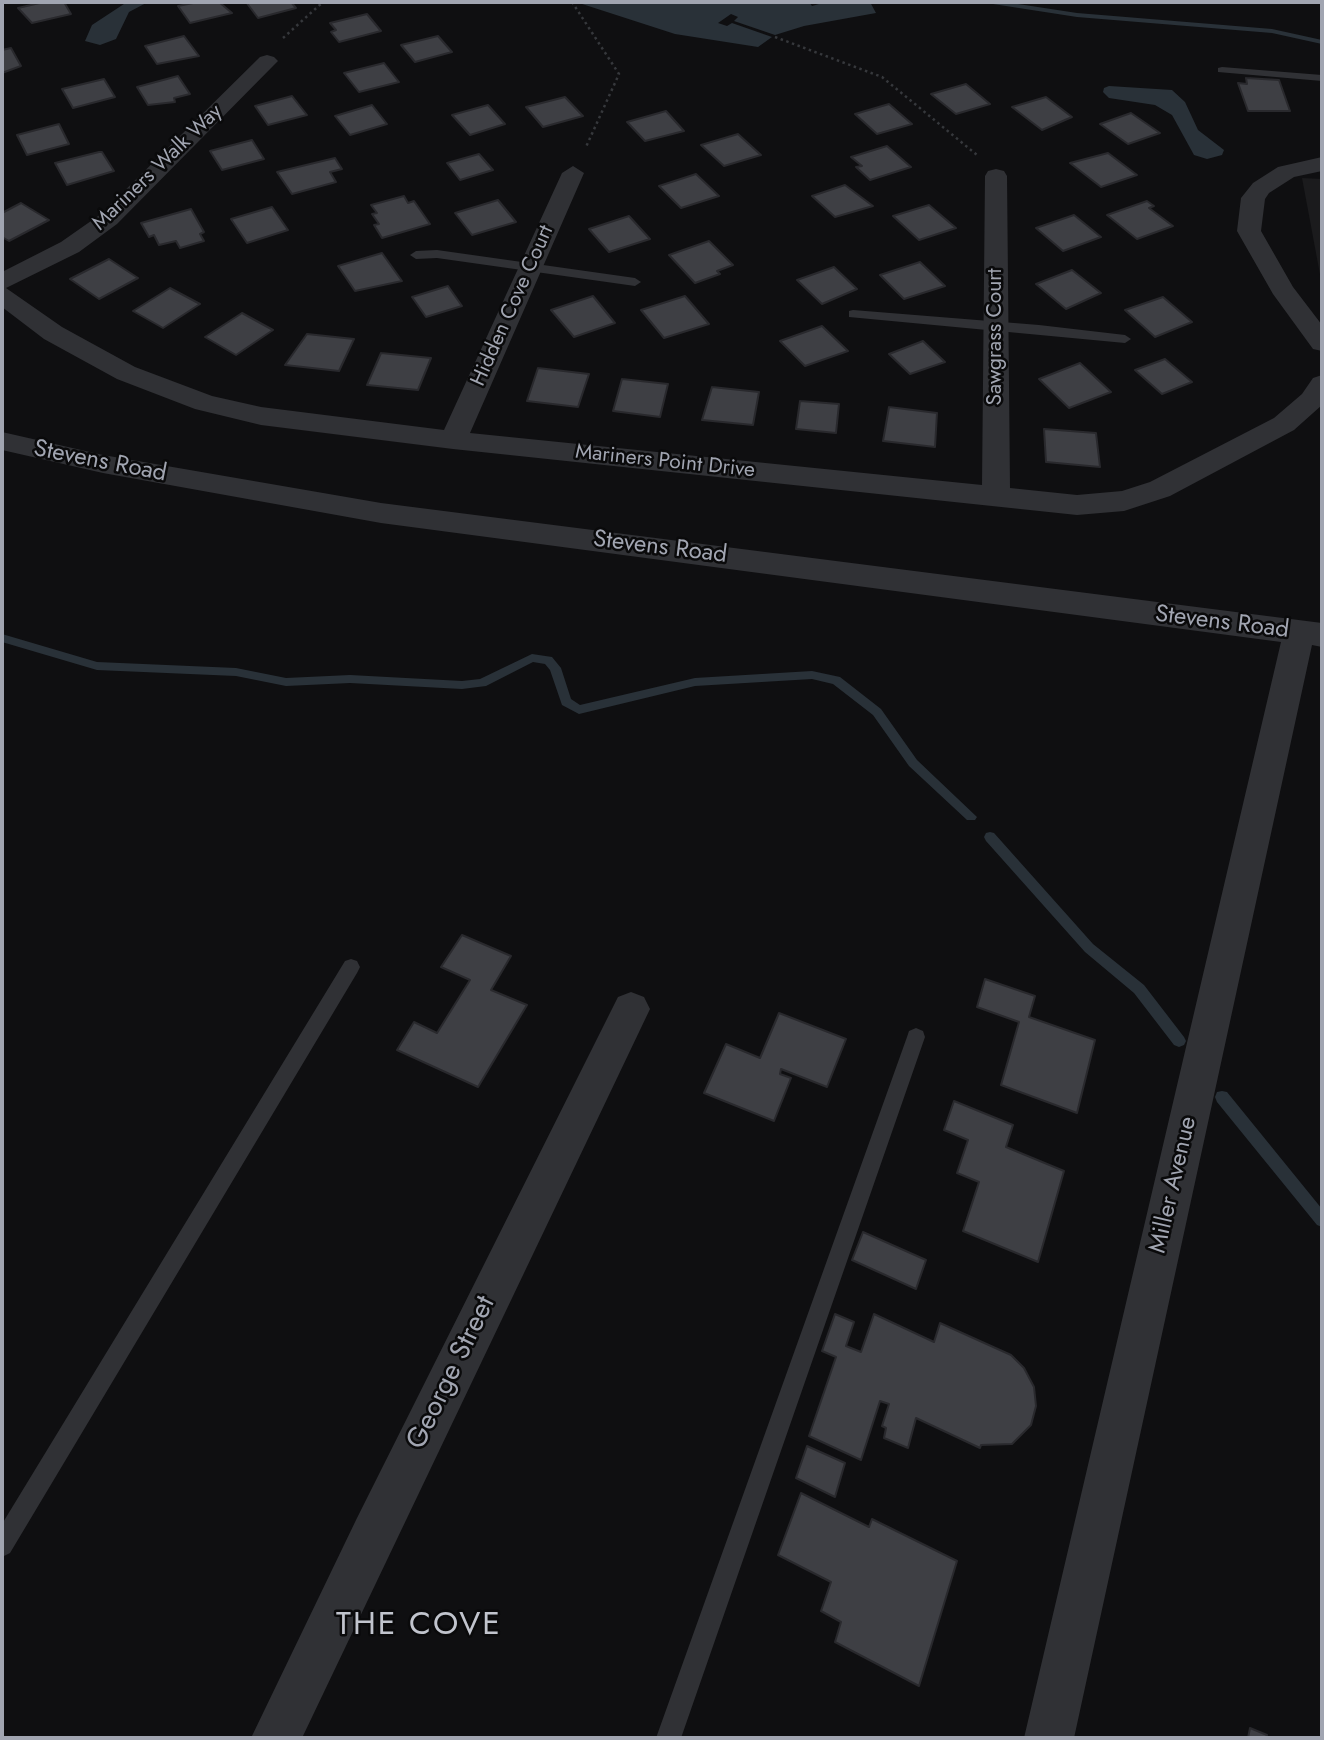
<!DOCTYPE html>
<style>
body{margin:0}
#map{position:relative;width:1324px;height:1740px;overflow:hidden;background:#0f0f11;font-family:Jost,sans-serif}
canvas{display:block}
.frame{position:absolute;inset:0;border:4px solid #a1a5b1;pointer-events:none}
</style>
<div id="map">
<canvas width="1324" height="1740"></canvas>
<div class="frame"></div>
</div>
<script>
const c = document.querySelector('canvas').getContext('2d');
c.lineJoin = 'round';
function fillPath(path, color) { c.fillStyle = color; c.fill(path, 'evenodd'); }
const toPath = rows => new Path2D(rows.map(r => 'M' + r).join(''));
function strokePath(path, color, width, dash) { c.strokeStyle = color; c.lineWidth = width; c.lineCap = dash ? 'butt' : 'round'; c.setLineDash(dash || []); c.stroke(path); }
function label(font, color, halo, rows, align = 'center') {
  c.font = font + ' Jost,sans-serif'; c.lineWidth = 5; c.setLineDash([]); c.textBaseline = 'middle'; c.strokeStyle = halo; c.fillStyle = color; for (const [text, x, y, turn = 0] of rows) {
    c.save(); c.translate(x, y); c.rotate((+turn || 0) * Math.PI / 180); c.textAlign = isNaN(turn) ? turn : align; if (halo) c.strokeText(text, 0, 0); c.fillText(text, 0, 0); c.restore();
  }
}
fillPath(toPath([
 [1302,178,1322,179,1322,285]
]), '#1b1b1d');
fillPath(toPath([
 [127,2,148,2,129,12,116,39,100,45,85,41,92,25],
 [576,2,809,2,812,6,826,2,870,2,876,13,804,26,775,35,734,21,738,17,731,14,718,23,727,26,732,23,772,37,758,47,675,34],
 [1109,86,1172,90,1185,102,1198,130,1224,150,1222,155,1207,159,1194,155,1172,115,1155,105,1109,98,1103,92,1104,88]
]), '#293138');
fillPath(toPath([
 [990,2,1005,2,1077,13,1272,29,1322,40,1322,44,1272,33,1077,17,993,4,990,2],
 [2,634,97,662,236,668,286,678,350,675,462,681,480,679,532,654,552,657,561,668,571,699,580,705,695,678,812,671,840,677,881,709,917,760,977,817,975,820,967,820,909,766,873,715,833,684,812,679,695,686,579,714,562,705,550,670,545,664,533,662,486,686,462,689,350,683,286,686,236,676,97,670,2,642,2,634],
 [990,832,994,833,1093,944,1144,985,1184,1037,1186,1041,1184,1045,1179,1047,1174,1045,1134,993,1085,952,986,841,984,837,986,833,990,832],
 [1222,1091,1227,1092,1322,1209,1322,1227,1317,1225,1217,1102,1215,1097,1217,1092,1222,1091]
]), '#293138');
const building = toPath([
 [44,2,64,2,71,14,32,23,18,8,44,2],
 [198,2,219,2,232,13,190,23,178,6,198,2],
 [246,2,291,2,296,8,258,18,246,2],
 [367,14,381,31,339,42,331,32,336,30,330,23,367,14],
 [184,36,199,56,157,64,145,46,184,36],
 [438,36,452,52,415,62,401,45,438,36],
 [11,48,21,66,2,73,2,50,11,48],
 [384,63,399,82,359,92,344,73,384,63],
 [178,76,190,94,174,98,175,102,148,105,137,87,178,76],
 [1246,78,1279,80,1290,111,1248,111,1238,83,1247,84,1246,78],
 [104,79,115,97,73,108,62,89,104,79],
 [966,84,990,104,956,114,931,94,966,84],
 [292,96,307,115,268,125,255,106,292,96],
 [565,97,583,116,543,127,526,107,565,97],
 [1046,97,1072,117,1042,130,1012,107,1046,97],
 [889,104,912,124,877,134,855,114,889,104],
 [372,105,387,124,350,135,335,116,372,105],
 [488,105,505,124,470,135,452,115,488,105],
 [666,111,684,131,645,141,627,122,666,111],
 [1131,113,1160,133,1128,144,1100,124,1131,113],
 [59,124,69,144,27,155,17,135,59,124],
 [738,134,761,155,724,166,701,145,738,134],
 [252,140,264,159,222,170,210,151,252,140],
 [887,146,911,167,870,180,856,167,862,166,851,157,887,146],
 [99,152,102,152,114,171,67,185,55,163,99,152],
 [1108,153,1137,175,1101,187,1070,163,1108,153],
 [479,154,493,170,460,180,447,163,479,154],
 [335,158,342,169,330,172,336,182,292,194,277,172,335,158],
 [696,174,719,196,681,208,659,186,696,174],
 [845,185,873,206,835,217,812,196,845,185],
 [404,196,408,203,414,201,430,224,382,238,374,225,379,224,372,214,377,213,371,205,404,196],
 [498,200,516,222,472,235,455,213,498,200],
 [1147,201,1154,206,1149,208,1173,226,1137,239,1107,215,1147,201],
 [21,203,49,220,9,241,2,237,2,213,21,203],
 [929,205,956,228,919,240,893,216,929,205],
 [272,207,288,230,247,243,231,219,272,207],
 [191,209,204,232,200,234,204,241,180,248,176,241,159,245,154,235,149,237,141,223,191,209],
 [1074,215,1101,237,1063,251,1036,228,1074,215],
 [629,216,650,239,609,252,589,229,629,216],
 [709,241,733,265,717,271,720,274,695,283,669,255,709,241],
 [382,253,402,281,355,291,338,266,382,253],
 [109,259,138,278,99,299,70,279,109,259],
 [920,262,945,286,904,299,880,275,920,262],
 [834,267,857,289,822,304,797,280,834,267],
 [1072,270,1101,293,1066,309,1036,284,1072,270],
 [448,286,462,306,426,317,412,297,448,286],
 [170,288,200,304,163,328,133,311,170,288],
 [593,296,615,323,574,337,551,310,593,296],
 [685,296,709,324,664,338,641,310,685,296],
 [1163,297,1192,322,1155,337,1125,310,1163,297],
 [242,313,273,330,236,355,205,337,242,313],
 [822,326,848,351,805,366,780,341,822,326],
 [307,334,354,339,339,371,285,365,307,334],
 [923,341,945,362,910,374,889,354,923,341],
 [381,353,431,358,418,390,367,385,381,353],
 [1165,359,1192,382,1162,394,1135,370,1165,359],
 [1080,363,1111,392,1069,408,1039,379,1080,363],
 [538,368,589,374,578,407,527,401,538,368],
 [622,379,668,384,660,417,613,411,622,379],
 [712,387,759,392,753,425,702,420,712,387],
 [800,401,839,404,836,433,796,429,800,401],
 [889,407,937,413,935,447,883,441,889,407],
 [1044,429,1096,433,1100,467,1046,462,1044,429],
 [462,935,511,956,491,990,527,1005,478,1087,397,1050,414,1022,437,1033,470,980,441,967,462,935],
 [985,979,1035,996,1029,1017,1095,1040,1077,1113,1001,1085,1019,1022,977,1007,985,979],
 [779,1013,846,1039,827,1087,781,1069,780,1074,791,1078,774,1121,704,1093,726,1044,760,1058,779,1013],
 [954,1101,1013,1125,1006,1147,1064,1171,1038,1262,963,1231,979,1182,957,1173,968,1140,944,1130,954,1101],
 [863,1232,926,1260,916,1289,852,1260,863,1232],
 [835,1314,854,1322,846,1346,861,1352,874,1314,934,1342,940,1323,1011,1355,1024,1368,1034,1387,1036,1406,1031,1425,1012,1444,981,1445,980,1448,916,1418,908,1448,884,1438,886,1428,882,1426,889,1404,880,1401,861,1460,809,1436,836,1357,822,1351,835,1314],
 [807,1446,845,1463,835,1497,796,1478,807,1446],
 [801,1493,869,1527,872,1519,957,1561,919,1686,835,1642,841,1622,821,1611,831,1582,778,1555,801,1493],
 [1250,1728,1267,1735,1266,1738,1248,1738,1250,1728]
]);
fillPath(building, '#3e3f44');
strokePath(building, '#29292d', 2);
strokePath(toPath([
 [572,2,619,74,586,147],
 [775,37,882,77,977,155],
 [283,38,323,2]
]), '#36383c', 2.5, [2.5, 3.5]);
fillPath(toPath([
 [1222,67,1322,75,1322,81,1218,72,1218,68,1222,67],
 [437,250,635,278,641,282,635,286,437,258,416,259,410,255,416,251,437,250],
 [853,310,1039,325,1125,335,1131,339,1125,343,849,317,849,311,853,310],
 [351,959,357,961,360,967,357,973,10,1553,2,1557,2,1524,345,961,351,959],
 [916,1028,923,1031,925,1037,681,1738,656,1738,907,1037,909,1031,916,1028]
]), '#303135');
fillPath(toPath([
 [267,55,274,57,278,61,274,65,117,224,79,252,6,288,62,327,135,367,212,396,261,407,444,430,562,173,573,166,584,173,470,433,982,485,985,176,988,171,996,169,1004,171,1007,176,1010,488,1077,495,1122,491,1150,482,1274,418,1302,394,1313,378,1322,375,1322,405,1294,430,1170,496,1124,511,1077,515,453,449,261,425,195,409,117,379,44,339,2,307,2,272,61,242,101,214,260,57,267,55],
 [1322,157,1322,171,1294,177,1269,193,1265,199,1261,231,1293,287,1322,325,1322,351,1313,349,1273,294,1237,231,1241,198,1253,183,1278,167,1322,157],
 [2,432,103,455,381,503,1322,623,1322,647,1312,645,1074,1738,1024,1738,1281,642,381,523,103,473,2,450,2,432],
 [631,992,644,997,650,1009,302,1738,251,1738,357,1518,618,997,631,992]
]), '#303135');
label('21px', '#a1a5b1', '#0a0a0b', [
 ["Mariners Walk Way",158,168,-44],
 ["Hidden Cove Court",513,306,-66],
 ["Sawgrass Court",996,337,-90],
 ["Mariners Point Drive",665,462,6]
]);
label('24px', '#a1a5b1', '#0a0a0b', [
 ["Stevens Road",100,462,11],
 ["Stevens Road",660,548,7],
 ["Stevens Road",1222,623,7],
 ["Miller Avenue",1174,1185,-77]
]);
label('28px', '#a1a5b1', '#0a0a0b', [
 ["George Street",452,1373,-64]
]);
c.letterSpacing = '2px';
label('32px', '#c1c4cd', '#0a0a0b', [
 ["THE COVE",419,1626]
]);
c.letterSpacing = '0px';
</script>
